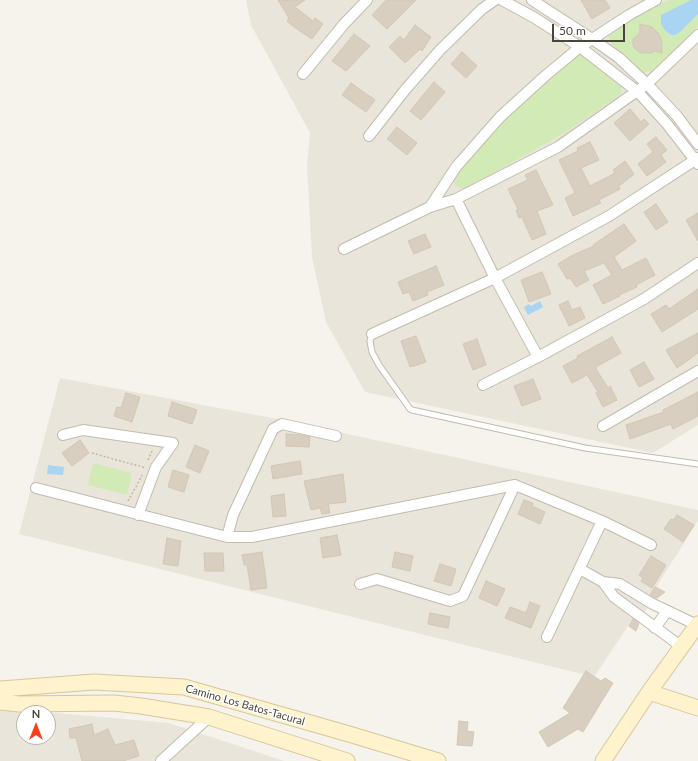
<!DOCTYPE html>
<style>
body{margin:0}
#map{position:relative;width:698px;height:761px;overflow:hidden;background:#f6f3ec;font-family:Lato,sans-serif}
canvas{display:block}
.north{position:absolute;left:16px;top:705px;width:40px;height:40px;box-sizing:border-box;background:#fff;border:1px solid #b7b4b0;border-radius:50%;rotate:0deg;font-size:11px;font-weight:700;line-height:16px;text-align:center;color:#4b4439}
.north::after{content:'';display:block;margin:auto;width:14px;height:18px;background:#fc3f1d;clip-path:polygon(50% 0,100% 100%,50% 72%,0 100%)}
.scale{position:absolute;left:552px;top:24px;width:73px;height:18px;box-sizing:border-box;border:2px solid #4b4439;border-top:0;padding-left:5px;font-size:12px;line-height:14px;white-space:nowrap;color:#4b4439;-webkit-text-stroke:3px #fff;paint-order:stroke}
</style>
<div id="map">
<canvas width="698" height="761"></canvas>
<div class="north">N</div>
<div class="scale">50 m</div>
</div>
<script>
const c = document.querySelector('canvas').getContext('2d');
c.lineJoin = 'round';
function fillPath(path, color) { c.fillStyle = color; c.fill(path, 'evenodd'); }
const toPath = rows => new Path2D(rows.map(r => 'M' + r).join(''));
function strokePath(path, color, width, dash) { c.strokeStyle = color; c.lineWidth = width; c.lineCap = dash ? 'butt' : 'round'; c.setLineDash(dash || []); c.stroke(path); }
function label(font, color, halo, rows, align = 'center') {
  c.font = font + ' Lato,sans-serif'; c.lineWidth = 3; c.setLineDash([]); c.textBaseline = 'middle'; c.strokeStyle = halo; c.fillStyle = color; for (const [text, x, y, turn = 0] of rows) {
    c.save(); c.translate(x, y); c.rotate((+turn || 0) * Math.PI / 180); c.textAlign = isNaN(turn) ? turn : align; if (halo) c.strokeText(text, 0, 0); c.fillText(text, 0, 0); c.restore();
  }
}
fillPath(toPath([
 [246,0,698,0,698,425,653,453,365,392,326,322,312,257,307,164,310,133,251,25],
 [60,378,288,421,698,510,698,521,656,587,665,592,651,603,641,617,636,630,628,626,594,677,19,534],
 [0,708,169,723,284,761,0,761],
 [24,713,48,713,48,737,24,737]
]), '#eae5da');
fillPath(toPath([
 [669,0,698,0,698,27,686,43,662,63,651,71,641,73,613,45,608,37,612,31,631,19],
 [581,54,615,79,621,85,621,94,563,134,474,184,467,188,459,188,455,185,454,181,461,168,507,117,550,77,572,59],
 [93,463,132,473,127,495,88,485]
]), '#d2eab5');
fillPath(toPath([
 [691,0,698,0,698,14,680,32,675,35,671,35,665,30,661,24,661,15],
 [540,301,543,307,528,315,524,307,529,304,531,306],
 [48,465,64,467,63,475,47,474]
]), '#a9d4f2');
const building = toPath([
 [278,0,305,0,295,7,313,21,315,18,323,24,312,39,294,27,287,21,289,18,278,0],
 [386,0,416,0,387,29,372,15,386,0],
 [581,0,605,0,610,8,592,19,581,0],
 [640,24,652,27,659,34,662,42,662,53,655,51,651,53,641,53,635,49,633,45,633,39,640,33,640,24],
 [415,25,431,37,422,51,420,49,405,63,389,47,400,36,404,40,415,25],
 [354,34,370,46,346,71,332,61,354,34],
 [462,52,477,66,466,78,451,64,462,52],
 [434,82,445,92,421,120,410,111,434,82],
 [351,83,375,100,366,112,342,95,351,83],
 [630,109,641,122,644,119,649,124,630,141,614,123,630,109],
 [397,127,417,143,407,155,387,139,397,127],
 [656,137,667,150,661,155,666,162,647,176,638,164,653,152,647,144,656,137],
 [590,142,599,160,581,168,590,186,615,173,613,170,625,161,634,174,619,186,620,189,599,200,601,203,573,216,565,198,575,193,559,160,578,151,577,148,590,142],
 [536,170,553,205,537,211,546,234,532,240,522,217,519,218,516,210,518,209,508,189,528,180,525,175,536,170],
 [656,204,668,222,656,230,644,212,656,204],
 [698,213,698,241,686,220,698,213],
 [624,224,636,241,614,257,622,270,646,258,655,275,636,285,637,287,619,295,620,296,603,304,593,285,612,275,604,263,584,271,589,280,576,287,570,278,567,279,558,264,571,256,594,246,593,245,624,224],
 [425,234,431,247,414,254,408,241,425,234],
 [436,266,444,285,427,292,428,295,413,301,409,292,403,294,398,282,436,266],
 [542,272,551,294,529,302,521,280,542,272],
 [698,289,698,309,662,332,651,314,666,305,669,309,698,289],
 [568,301,572,310,580,307,585,318,569,326,559,305,568,301],
 [698,333,698,353,677,368,666,350,698,333],
 [416,336,426,362,410,367,401,341,416,336],
 [612,337,621,353,596,367,596,369,608,388,610,386,617,400,603,407,596,393,598,392,587,375,572,383,563,366,578,358,577,356,612,337],
 [477,339,486,365,473,370,463,344,477,339],
 [644,362,654,379,639,387,630,370,644,362],
 [533,379,541,399,522,406,514,386,533,379],
 [698,392,698,416,673,429,671,424,630,439,626,425,664,412,663,410,698,392],
 [126,393,140,397,132,422,114,416,117,407,121,408,126,393],
 [172,402,197,410,192,424,168,416,172,402],
 [286,434,301,435,310,437,309,447,286,446,286,434],
 [80,440,89,453,72,466,62,453,80,440],
 [195,445,209,451,200,473,186,467,195,445],
 [300,461,302,474,273,479,271,466,300,461],
 [173,470,189,475,184,492,168,487,173,470],
 [343,474,346,502,328,504,330,513,322,514,320,508,311,510,304,481,343,474],
 [284,494,286,516,273,517,271,496,284,494],
 [524,500,533,503,532,506,545,512,540,524,518,514,524,500],
 [677,515,694,525,683,542,664,529,671,519,674,520,677,515],
 [337,535,341,555,323,558,320,538,337,535],
 [167,538,181,541,178,566,163,564,167,538],
 [262,552,267,588,251,590,247,565,244,565,242,555,262,552],
 [395,552,413,556,410,571,392,567,395,552],
 [204,553,223,553,224,571,205,571,204,553],
 [651,556,666,565,652,588,641,581,643,578,639,575,651,556],
 [440,564,456,569,451,586,434,581,440,564],
 [486,581,505,589,497,606,479,598,486,581],
 [655,587,665,592,657,598,650,595,655,587],
 [530,602,540,606,531,628,505,618,510,607,526,613,530,602],
 [430,613,450,617,448,628,428,624,430,613],
 [633,619,639,623,636,631,629,626,633,619],
 [586,671,601,681,605,678,613,683,583,732,578,729,548,747,539,732,570,713,563,708,586,671],
 [459,721,468,722,467,731,474,732,472,746,457,745,459,721],
 [92,724,94,735,108,729,115,745,134,740,139,756,123,761,82,761,76,738,70,738,69,729,92,724]
]);
fillPath(building, '#d8cfc1');
strokePath(building, '#d3c7b4', 1);
const lane = toPath([
 [372,334,370,341,372,352,379,365,410,409,412,410,585,448,698,464]
]);
const street = toPath([
 [502,0,535,18,580,47,638,92,667,124,698,164],
 [532,0,592,39,618,57,647,84,677,116,698,144],
 [303,74,344,24,367,0],
 [369,136,405,90,440,50,482,9,495,0],
 [456,199,495,278,538,357],
 [430,207,456,167,500,117,545,76,580,47,629,15,656,0],
 [344,249,430,207,456,199,558,147,647,84,698,35],
 [372,334,495,278,609,216,698,158],
 [483,385,538,357,644,299,698,263],
 [603,426,698,371],
 [63,435,83,430,173,443,156,467,138,515],
 [36,488,227,537,252,537,515,485,602,521,651,545],
 [227,537,233,515,273,429,282,424,336,436],
 [580,569,603,582,620,584,651,603,697,625],
 [603,582,614,597,682,647],
 [360,584,377,579,450,601,463,596,515,485],
 [655,628,667,611],
 [547,637,602,521],
 [161,761,209,717]
]);
const secondary = toPath([
 [0,689,94,682,184,687,349,734,438,761],
 [649,692,698,708],
 [0,702,19,704,114,703,141,706,209,717,347,761],
 [603,761,649,692,698,624]
]);
strokePath(lane, '#c2bbae', 7);
strokePath(street, '#c2bbae', 12);
strokePath(secondary, '#d6c79b', 17);
strokePath(toPath([
 [92,453,146,468],
 [148,460,152,451,151,449],
 [128,501,137,485,142,475]
]), '#c4b79f', 1.5, [2, 2]);
strokePath(lane, '#fff', 5);
strokePath(street, '#fff', 10);
strokePath(secondary, '#fff3cd', 15);
label('11px', '#4b4439', '#fff', [
 ["Camino Los Batos-Tacural",245,705,16]
]);
</script>
